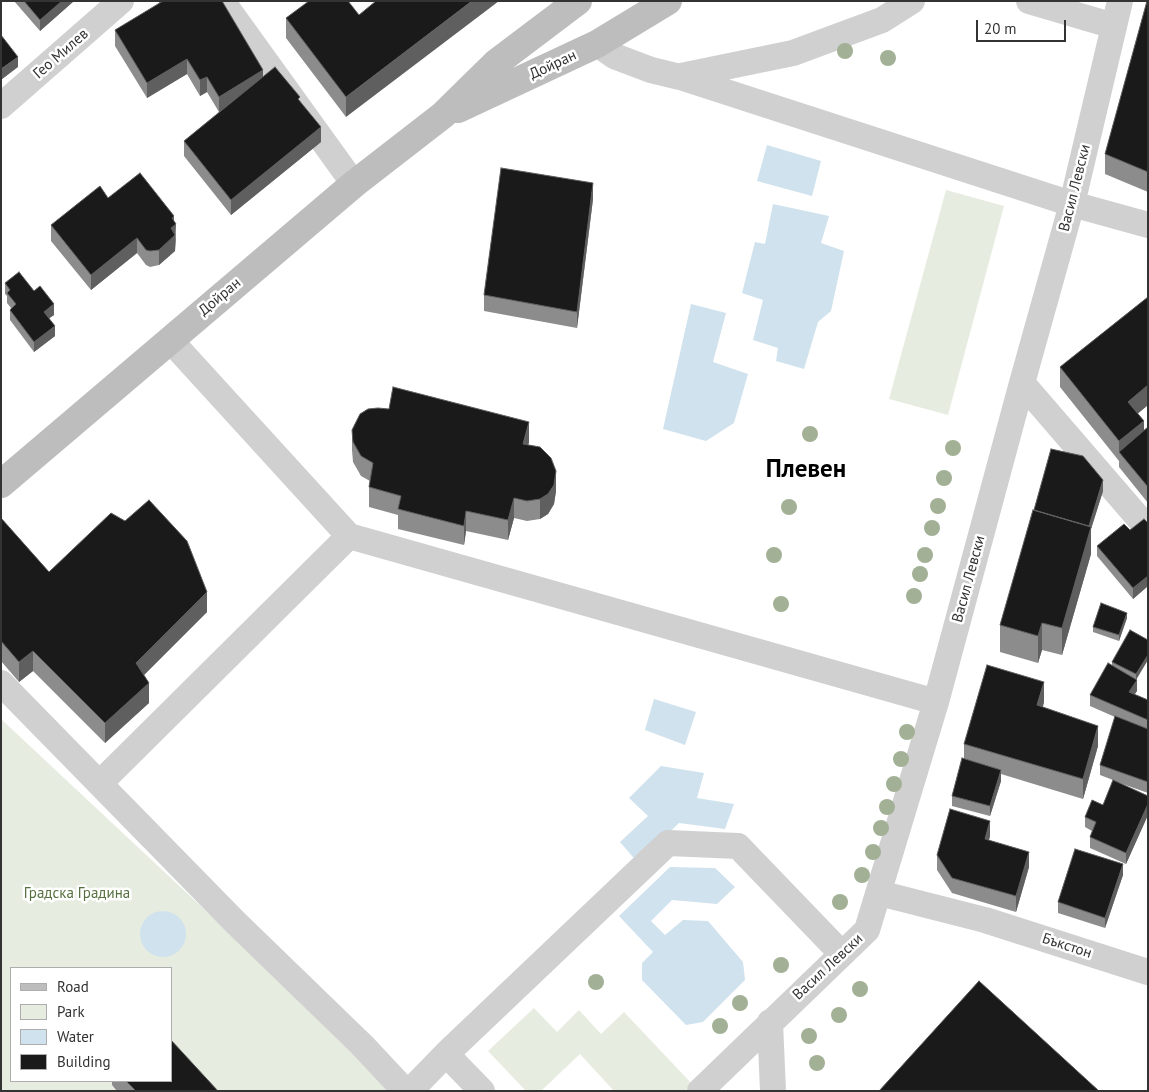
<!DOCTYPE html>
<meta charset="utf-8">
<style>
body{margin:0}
#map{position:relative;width:1149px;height:1092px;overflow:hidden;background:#fff;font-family:"PT Sans",sans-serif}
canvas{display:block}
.frame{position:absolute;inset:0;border:2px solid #333;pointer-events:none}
.legend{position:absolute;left:10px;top:967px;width:162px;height:115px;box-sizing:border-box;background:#fff;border:1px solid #adadad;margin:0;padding:6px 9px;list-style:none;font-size:15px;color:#333}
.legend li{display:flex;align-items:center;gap:10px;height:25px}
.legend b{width:25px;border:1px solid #adadad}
.scale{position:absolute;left:976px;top:20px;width:90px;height:22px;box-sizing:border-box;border:2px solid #333;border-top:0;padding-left:6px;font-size:15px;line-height:18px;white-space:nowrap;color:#333;-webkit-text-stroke:4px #fff;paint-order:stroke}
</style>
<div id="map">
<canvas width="1149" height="1092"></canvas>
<div class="frame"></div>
<ul class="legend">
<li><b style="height:6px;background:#bdbdbd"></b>Road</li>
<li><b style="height:14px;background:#e6ecdf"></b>Park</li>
<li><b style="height:14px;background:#cfe2ee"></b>Water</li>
<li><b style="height:14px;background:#1a1a1a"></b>Building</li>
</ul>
<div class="scale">20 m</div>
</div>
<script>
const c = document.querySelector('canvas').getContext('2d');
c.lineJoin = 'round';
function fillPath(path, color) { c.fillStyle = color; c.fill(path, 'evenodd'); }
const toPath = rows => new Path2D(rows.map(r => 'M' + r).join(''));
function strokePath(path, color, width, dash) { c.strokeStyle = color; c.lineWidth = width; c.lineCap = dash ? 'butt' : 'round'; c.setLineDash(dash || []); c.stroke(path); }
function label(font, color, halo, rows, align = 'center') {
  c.font = font + ' "PT Sans",sans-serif'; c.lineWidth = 5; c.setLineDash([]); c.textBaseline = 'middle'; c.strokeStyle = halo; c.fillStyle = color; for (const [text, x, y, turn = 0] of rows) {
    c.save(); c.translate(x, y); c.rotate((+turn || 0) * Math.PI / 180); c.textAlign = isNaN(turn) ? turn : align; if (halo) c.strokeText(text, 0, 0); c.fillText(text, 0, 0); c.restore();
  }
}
fillPath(toPath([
 [946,190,1004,206,948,415,889,399],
 [1,719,392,1085,387,1091,1,1091],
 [11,968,171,968,171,1081,11,1081],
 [534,1008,557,1032,579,1010,601,1034,624,1012,692,1084,685,1091,614,1091,580,1054,541,1091,526,1091,488,1051]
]), '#e6ecdf');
fillPath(toPath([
 [767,145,821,161,812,196,757,181],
 [773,204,829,216,821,243,844,251,831,311,818,322,804,369,776,361,778,348,753,340,763,300,742,293,755,242,765,244],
 [691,304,726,313,713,362,748,374,734,423,706,441,663,429],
 [654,699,696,712,685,745,645,730],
 [661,766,704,773,697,798,734,804,725,829,679,823,638,863,620,842,648,816,629,798],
 [670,867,715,868,735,887,717,904,672,900,651,921,665,935,683,920,708,921,743,962,745,980,703,1022,686,1025,642,980,642,963,653,952,619,916],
 '140 934a23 23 0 1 1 46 0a23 23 0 1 1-46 0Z'
]), '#cfe2ee');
strokePath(toPath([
 [222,1,354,184],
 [1029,1,1114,26],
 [597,44,614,56,651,70,680,77,1072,204,1148,225],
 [681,76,793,53,882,20,912,1],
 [1,106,121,1],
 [170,340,349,536],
 [1022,383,1148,529],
 [1,683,235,922,362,1045,405,1091],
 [100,783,349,536,936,702],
 [879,893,985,920,1148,972],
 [770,1022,773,1091],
 [446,1054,668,843,738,846,842,954],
 [410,1091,446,1054,482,1091],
 [700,1091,867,930,936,702,1022,383,1072,204,1120,1]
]), '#d0d0d0', 26);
strokePath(toPath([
 [458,109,597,44,668,1],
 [1,484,354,184,443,115,496,63,578,1]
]), '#bdbdbd', 28);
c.fillStyle = '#a2b095';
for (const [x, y] of [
 [845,51],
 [888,58],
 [810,434],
 [953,448],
 [944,478],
 [938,506],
 [789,507],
 [932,528],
 [774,555],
 [925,555],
 [920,574],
 [914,596],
 [781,604],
 [907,732],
 [901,759],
 [894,784],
 [887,807],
 [881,828],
 [873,852],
 [862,875],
 [840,902],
 [781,965],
 [596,982],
 [860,989],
 [740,1003],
 [839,1015],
 [720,1026],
 [809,1036],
 [817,1063]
]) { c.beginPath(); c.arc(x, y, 8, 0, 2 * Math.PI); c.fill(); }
fillPath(toPath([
 [14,1,74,1,40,31],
 [159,1,222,1,263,76,300,101,321,142,231,215,184,156,184,141,219,112,207,92,200,96,187,74,147,98,115,46,115,30,159,4],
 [1148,1,1148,192,1105,174,1105,154],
 [359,15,346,117,286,38,286,18],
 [108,198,174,222,176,240,175,251,159,265,150,267,146,265,137,253,91,290,51,241,51,225],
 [593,199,577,328,484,311,484,295],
 [1147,269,1148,269,1148,290,1147,289],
 [5,283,34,291,54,315,49,318,55,336,34,352,10,320,10,310,11,308,7,303,7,296,5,294],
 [1148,297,1148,405,1138,413,1144,430,1148,427,1148,503,1119,467,1119,461,1060,387,1060,367],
 [352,430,529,442,528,445,556,491,554,504,548,514,540,519,527,521,514,518,508,540,466,531,464,545,398,529,398,515,369,507,369,487,370,481,361,476,353,462,352,450],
 [1103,491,1091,529,1091,554,1062,655,1042,650,1038,663,1000,652,1000,625],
 [1,518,49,572,207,612,144,675,149,703,105,743,33,671,19,682,1,661],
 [1148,523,1148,586,1133,599,1097,556,1097,546,1130,530],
 [1127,618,1119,641,1093,632,1093,627],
 [1148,640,1136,680,1137,691,1134,694,1148,700,1148,793,1117,782,1148,796,1148,815,1126,864,1090,848,1090,837,1092,831,1085,827,1085,817,1103,805,1113,780,1100,775,1100,765,1115,717,1090,706,1090,695,1112,666,1112,662],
 [1044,702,1043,707,1098,746,1083,799,1001,774,1001,781,990,816,952,806,952,796,964,759,964,744],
 [990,836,989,840,1029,867,1016,912,952,893,937,870,937,855],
 [1123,875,1105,928,1058,913,1058,902],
 [112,1081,171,1081,218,1091,117,1091,112,1085]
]), '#8c8c8c');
fillPath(toPath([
 [62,1,74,1,40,31,40,20],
 [472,1,499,1,346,117,346,97],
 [18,57,18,67,1,80,1,69],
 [187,59,187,74,147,98,147,83],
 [263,70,263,85,219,112,219,97],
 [207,77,207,92,200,96,200,80],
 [321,127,321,142,231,215,231,200],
 [593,183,593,199,577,328,577,312],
 [174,216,174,225,176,224,175,251,159,265,159,250,171,228,172,218],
 [137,238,137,253,91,290,91,275],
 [54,304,54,315,44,322,44,312],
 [55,326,55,336,34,352,34,342],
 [1148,385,1148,405,1128,422,1128,402],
 [1144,421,1144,441,1119,452,1119,461,1119,441],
 [529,422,529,442,523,464,523,444],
 [556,471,556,491,554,504,548,514,540,519,540,499],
 [1103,480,1103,491,1091,529,1091,554,1062,655,1062,628,1086,536],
 [514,498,514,518,508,540,508,520],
 [466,511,466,531,464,545,464,526],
 [1148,576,1148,586,1133,599,1133,588],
 [207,592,207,612,136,683,136,663],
 [1127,613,1127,618,1119,641,1119,635],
 [1042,623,1042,650,1038,663,1038,636],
 [33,651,33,671,19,682,19,662],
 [1148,655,1148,660,1136,680,1136,674],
 [1137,680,1137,691,1129,703,1129,692],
 [1044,682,1044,702,1037,725,1037,705],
 [149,683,149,703,105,743,105,723],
 [1098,726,1098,746,1083,799,1083,779],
 [1001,770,1001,781,990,816,990,806],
 [1148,804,1148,815,1126,864,1126,853],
 [990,821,990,836,985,855,985,839],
 [1029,852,1029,867,1016,912,1016,896],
 [1123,864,1123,875,1105,928,1105,918]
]), '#5f5f5f');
const building = toPath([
 [24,1,62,1,40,20,24,1],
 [163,1,222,1,263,70,219,97,207,77,200,80,187,59,147,83,115,30,163,1],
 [309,1,348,1,359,15,376,1,472,1,346,97,286,18,309,1],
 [1147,1,1148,1,1148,172,1105,154,1147,1],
 [1,35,18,57,1,69,1,35],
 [275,67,300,97,298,99,321,127,231,200,184,141,275,67],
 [501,168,593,183,577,312,484,295,501,168],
 [140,173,174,216,172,218,176,224,171,228,175,235,159,250,150,251,146,250,137,238,91,275,51,225,100,186,108,198,140,173],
 [19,272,34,291,40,286,54,304,44,312,55,326,34,342,10,310,16,304,7,293,10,290,5,283,19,272],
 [1148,297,1148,385,1128,402,1144,421,1119,441,1060,367,1148,297],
 [393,387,529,422,523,444,540,447,551,458,556,471,554,485,548,494,540,499,527,501,514,498,508,520,466,511,464,526,398,509,401,496,369,487,373,463,361,456,353,442,352,430,360,414,368,409,378,408,389,409,393,387],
 [1148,427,1148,487,1119,452,1148,427],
 [1051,449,1083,456,1103,480,1089,526,1034,510,1051,449],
 [149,500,187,541,207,592,136,663,149,683,105,723,33,651,19,662,1,641,1,518,49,572,111,513,125,521,149,500],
 [1033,510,1091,527,1062,628,1042,623,1038,636,1000,625,1033,510],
 [1144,519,1148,523,1148,576,1133,588,1097,546,1124,524,1130,530,1144,519],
 [1101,603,1127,613,1119,635,1093,627,1101,603],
 [1130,630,1148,640,1148,655,1136,674,1112,662,1130,630],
 [1108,663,1137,680,1129,692,1148,700,1148,720,1090,695,1108,663],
 [987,665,1044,682,1037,705,1098,726,1083,779,964,744,987,665],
 [1115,716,1148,729,1148,782,1100,765,1115,716],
 [962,758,1001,770,990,806,952,796,962,758],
 [1113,780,1148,796,1148,804,1126,853,1090,837,1096,822,1085,817,1092,800,1103,805,1113,780],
 [950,809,990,821,985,839,1029,852,1016,896,952,878,937,855,950,809],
 [1075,849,1123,864,1105,918,1058,902,1075,849],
 [979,981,1099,1091,879,1091,979,981],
 [171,1040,218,1091,136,1091,126,1081,171,1081,171,1040]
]);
fillPath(building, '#1a1a1a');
strokePath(building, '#5f5f5f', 1);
label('15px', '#333', '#fff', [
 ["Гео Милев",61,54,-41],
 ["Дойран",553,65,-25],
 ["Васил Левски",1075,188,-76],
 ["Дойран",220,297,-40],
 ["Васил Левски",969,579,-75],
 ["Бъкстон",1067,946,18],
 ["Васил Левски",828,967,-43]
]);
label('15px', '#56703f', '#fff', [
 ["Градска Градина",77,894]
]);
label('bold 25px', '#000', '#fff', [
 ["Плевен",806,470]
]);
</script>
